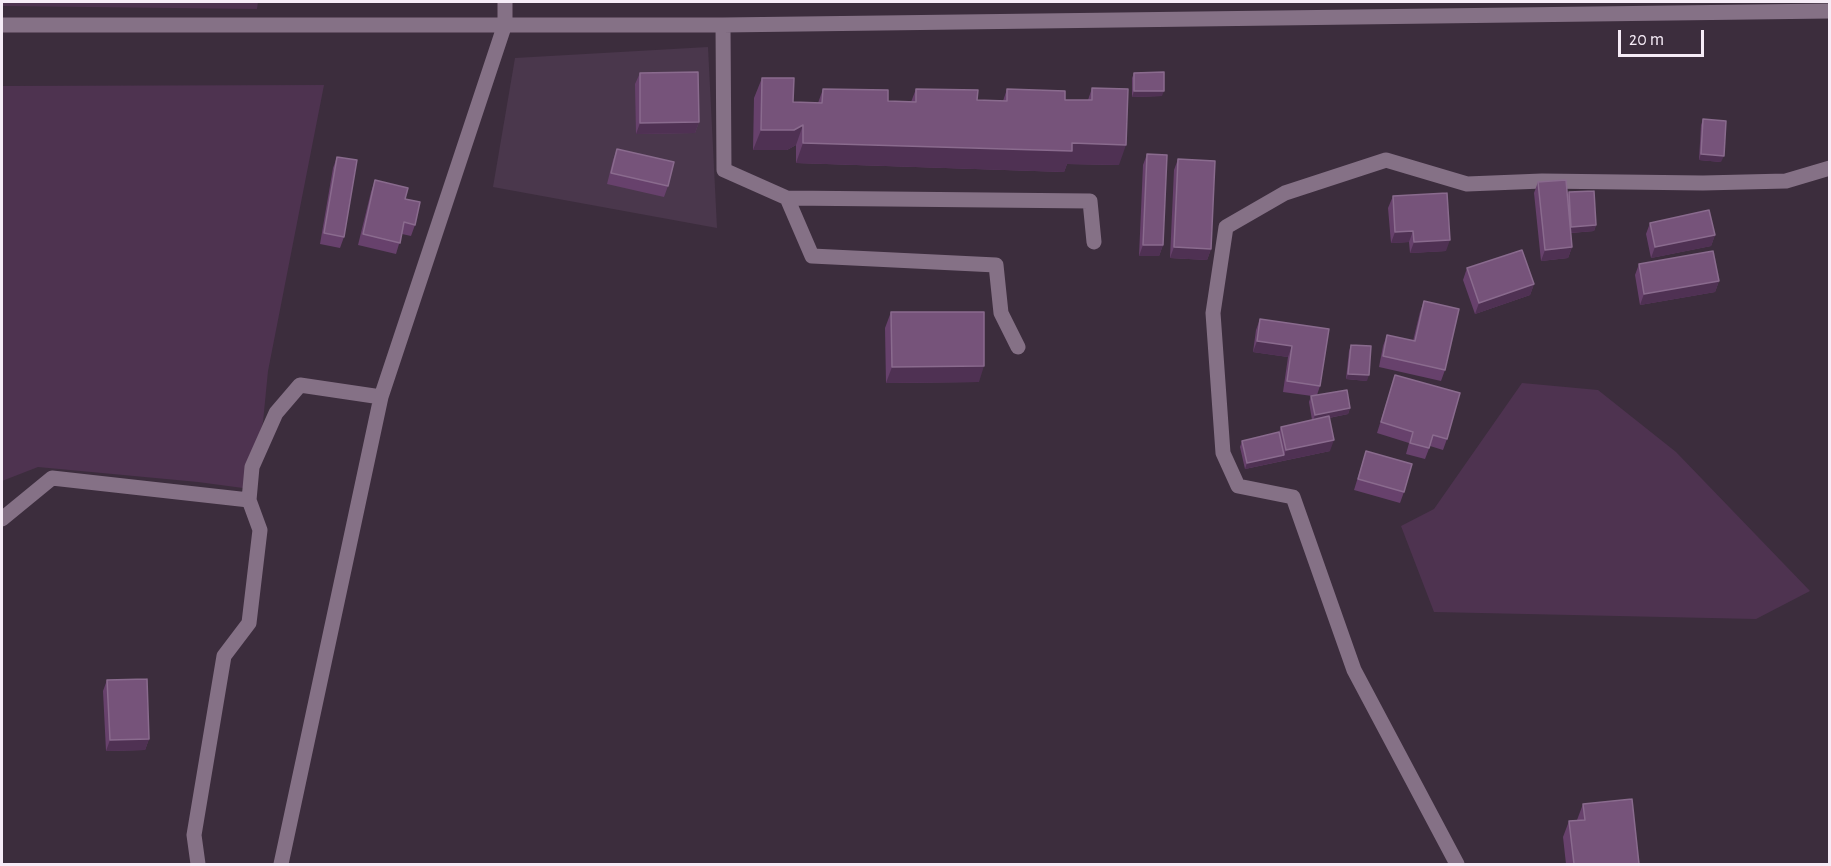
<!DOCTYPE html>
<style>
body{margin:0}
#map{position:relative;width:1831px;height:866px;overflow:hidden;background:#3c2d3d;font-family:"Alegreya Sans",sans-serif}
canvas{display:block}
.frame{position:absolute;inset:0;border:3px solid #f6ecf7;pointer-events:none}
.scale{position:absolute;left:1618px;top:30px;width:86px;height:27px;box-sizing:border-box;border:3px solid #f6ecf7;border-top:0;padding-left:8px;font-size:18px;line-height:21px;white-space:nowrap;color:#f6ecf7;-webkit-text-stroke:4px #3c2d3d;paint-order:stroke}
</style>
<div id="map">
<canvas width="1831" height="866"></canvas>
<div class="frame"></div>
<div class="scale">20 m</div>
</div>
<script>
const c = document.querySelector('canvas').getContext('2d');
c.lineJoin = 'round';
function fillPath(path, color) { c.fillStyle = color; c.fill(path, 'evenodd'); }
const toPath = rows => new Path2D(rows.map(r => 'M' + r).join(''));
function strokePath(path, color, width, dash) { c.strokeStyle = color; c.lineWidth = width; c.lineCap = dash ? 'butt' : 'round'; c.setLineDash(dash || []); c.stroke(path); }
fillPath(toPath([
 [708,47,717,228,493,187,515,58]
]), '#4a374c');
fillPath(toPath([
 [2,2,258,2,257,9,2,6],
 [324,85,268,371,263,422,243,488,198,482,38,467,2,481,2,86],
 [1522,383,1598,390,1676,452,1810,591,1756,619,1434,612,1401,526,1434,509]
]), '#4e3350');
strokePath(toPath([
 [2,25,723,25,1830,11],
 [723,25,724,170,787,198,1090,201,1094,242],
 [787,198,812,256,996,265,1001,313,1018,347],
 [2,519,52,478,249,500],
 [198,864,194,835,224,656,249,623,260,530,249,500,252,467,276,413,300,385,381,397],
 [281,864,381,397,505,24,505,2],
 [1457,864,1354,670,1293,497,1238,486,1223,453,1213,313,1226,227,1285,193,1386,160,1467,184,1542,181,1703,183,1786,181,1830,168]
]), '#857186', 15);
fillPath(toPath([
 [640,73,699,122,695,133,636,134,635,84],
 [1134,73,1162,96,1132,97,1132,78],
 [762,78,793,102,818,103,823,89,888,101,911,102,916,89,977,100,1003,101,1007,89,1065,100,1088,100,1092,88,1119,165,1067,164,1064,172,796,163,796,145,787,150,753,150,754,98],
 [1703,119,1721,162,1699,160,1701,125],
 [617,149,668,186,664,197,607,184,613,160],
 [1147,154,1163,245,1159,256,1139,256,1143,165],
 [337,157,344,237,340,248,320,244,333,168],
 [1178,159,1211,249,1207,260,1170,258,1174,170],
 [375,180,405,199,415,225,411,236,402,234,396,254,358,245,371,192],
 [1538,182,1567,197,1569,192,1596,225,1594,231,1571,233,1572,247,1568,258,1541,261,1534,193],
 [1393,196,1446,251,1410,253,1409,242,1391,243,1388,208],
 [1650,223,1715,235,1711,246,1651,258,1646,234],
 [1639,264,1719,281,1715,292,1640,305,1635,275],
 [1467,268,1534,284,1530,295,1475,314,1463,280],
 [1424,301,1445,370,1441,381,1379,367,1383,346,1387,335,1413,341,1420,312],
 [891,312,979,382,886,383,885,328],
 [1260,319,1329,329,1320,386,1317,395,1350,408,1348,414,1329,418,1330,451,1245,469,1240,447,1242,441,1279,432,1281,427,1312,420,1309,402,1311,396,1312,396,1283,392,1288,357,1253,352,1256,330],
 [1351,345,1367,381,1346,379,1349,351],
 [1395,375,1447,439,1443,450,1430,446,1425,459,1406,454,1409,443,1377,433],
 [1366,451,1404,492,1400,503,1354,490],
 [107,680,149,739,145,750,106,751,103,691],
 [1583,804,1639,864,1566,864,1563,837,1569,821,1577,820]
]), '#67416c');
fillPath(toPath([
 [1134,91,1164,91,1162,96,1132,97],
 [699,122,695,133,636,134,640,123],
 [803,125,796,145,787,150,753,150,761,130],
 [803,143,1072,143,1126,145,1119,165,1067,164,1064,172,796,163],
 [1701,154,1724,156,1721,162,1699,160],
 [1596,225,1594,231,1569,233,1571,227],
 [1413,231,1409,242,1391,243,1395,232],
 [1715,235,1711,246,1651,258,1655,247],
 [1450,240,1446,251,1410,253,1414,242],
 [1143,245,1163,245,1159,256,1139,256],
 [1174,247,1211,249,1207,260,1170,258],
 [1572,247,1568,258,1541,261,1545,250],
 [1719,281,1715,292,1640,305,1644,294],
 [1534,284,1530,295,1475,314,1479,303],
 [1257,341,1292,346,1288,357,1253,352],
 [984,366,979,382,886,383,892,367],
 [1348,374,1369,375,1367,381,1346,379],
 [1350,408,1348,414,1313,421,1315,415],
 [1334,440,1330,451,1282,461,1286,450],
 [1284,455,1282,461,1245,469,1247,463],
 [149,739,145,750,106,751,110,740]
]), '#4f3153');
const building = toPath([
 [698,72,699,122,640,123,640,73,698,72],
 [1164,72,1164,91,1134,91,1134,73,1164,72],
 [762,78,794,78,793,102,822,103,823,89,888,90,888,101,916,102,916,89,978,90,977,100,1007,101,1007,89,1065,91,1065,100,1092,100,1092,88,1128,89,1126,145,1072,143,1072,151,803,143,803,125,794,130,761,130,762,78],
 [1703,119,1726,121,1724,156,1701,154,1703,119],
 [617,149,674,162,668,186,611,173,617,149],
 [1147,154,1167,155,1163,245,1143,245,1147,154],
 [337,157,357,160,344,237,324,233,337,157],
 [1178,159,1215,161,1211,249,1174,247,1178,159],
 [375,180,408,188,405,199,420,202,415,225,404,222,400,243,363,234,375,180],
 [1566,180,1572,247,1545,250,1538,182,1566,180],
 [1594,191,1596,225,1571,227,1569,192,1594,191],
 [1447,193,1450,240,1414,242,1413,231,1395,232,1393,196,1447,193],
 [1709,210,1715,235,1655,247,1650,223,1709,210],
 [1522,250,1534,284,1479,303,1467,268,1522,250],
 [1713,251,1719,281,1644,294,1639,264,1713,251],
 [1424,301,1459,309,1445,370,1383,356,1387,335,1415,341,1424,301],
 [891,312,984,312,984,366,892,367,891,312],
 [1260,319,1329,329,1320,386,1287,381,1292,346,1257,341,1260,319],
 [1351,345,1371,346,1369,375,1348,374,1351,345],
 [1395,375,1460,393,1447,439,1433,435,1429,448,1410,443,1413,432,1381,422,1395,375],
 [1347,390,1350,408,1315,415,1311,396,1347,390],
 [1329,416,1334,440,1286,450,1281,427,1329,416],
 [1279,432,1284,455,1247,463,1242,441,1279,432],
 [1366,451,1412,464,1404,492,1358,479,1366,451],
 [147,679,149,739,110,740,107,680,147,679],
 [1632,799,1639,864,1574,864,1569,821,1585,820,1583,804,1632,799]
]);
fillPath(building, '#76537a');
strokePath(building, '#8a6b8e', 1.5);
</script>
